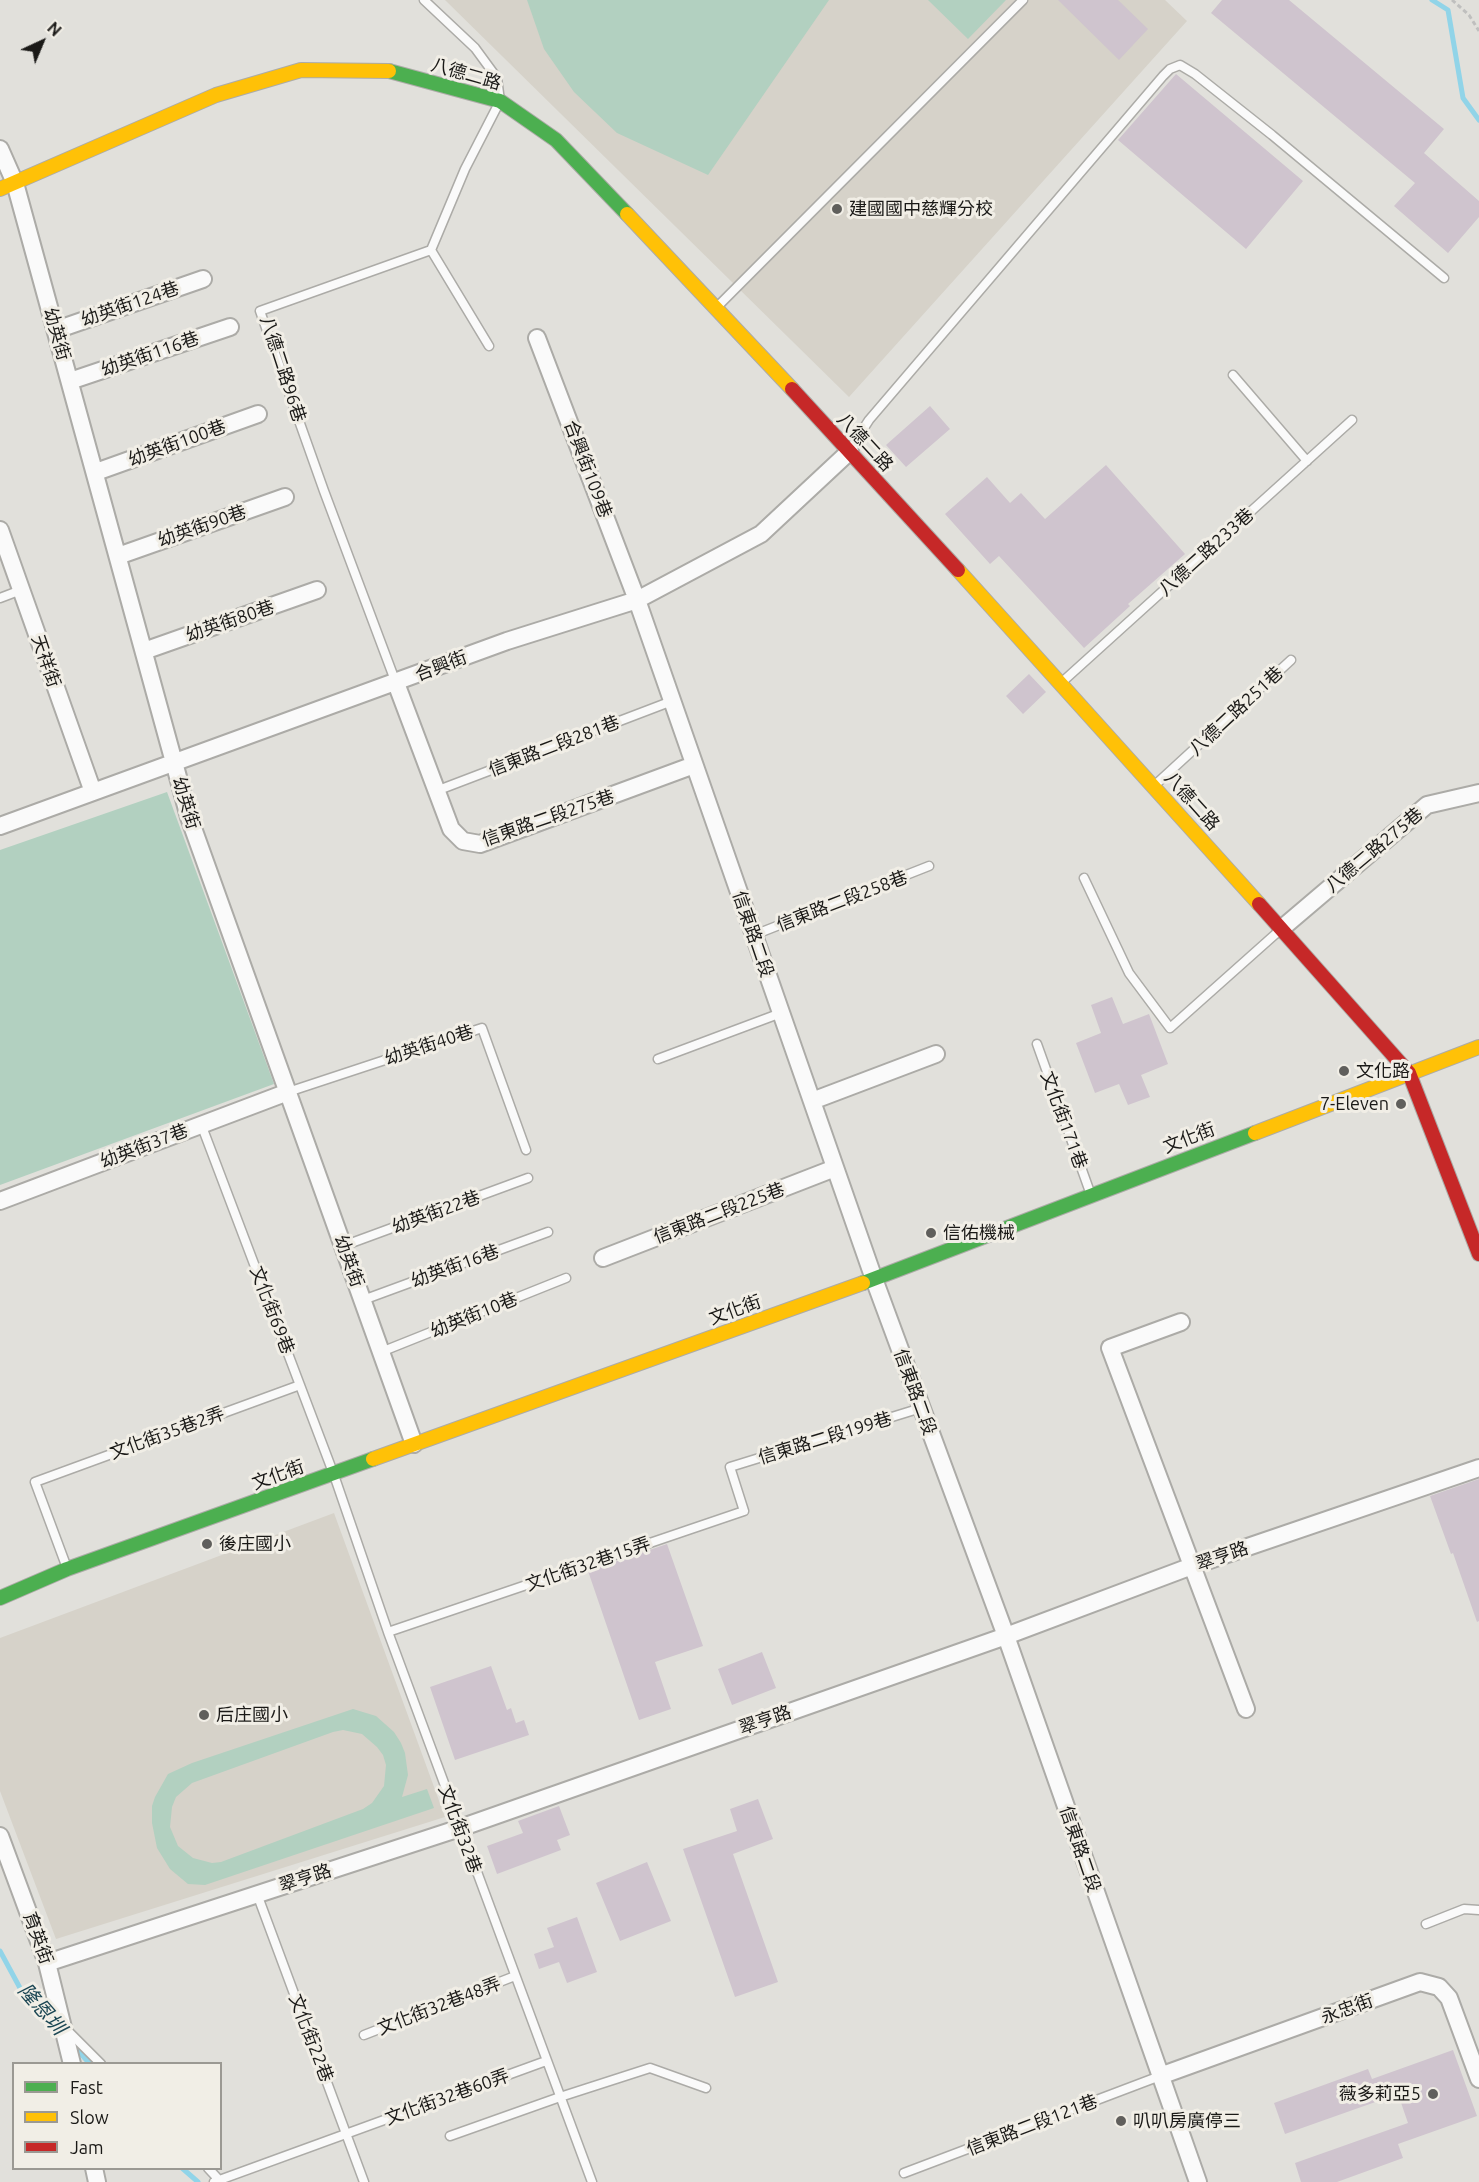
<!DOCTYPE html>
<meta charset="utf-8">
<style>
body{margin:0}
#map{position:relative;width:1479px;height:2182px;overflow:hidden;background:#e1e0db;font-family:Ubuntu,sans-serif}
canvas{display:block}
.legend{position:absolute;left:12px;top:2062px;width:210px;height:108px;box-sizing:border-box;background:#f1eee6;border:2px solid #9b9993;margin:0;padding:8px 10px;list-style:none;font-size:18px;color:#1a1917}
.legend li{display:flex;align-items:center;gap:12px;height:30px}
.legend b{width:30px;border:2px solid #9b9993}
.north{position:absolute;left:12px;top:12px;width:60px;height:60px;-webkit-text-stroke:4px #f1eee6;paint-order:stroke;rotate:44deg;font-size:16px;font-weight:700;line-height:24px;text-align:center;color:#1a1917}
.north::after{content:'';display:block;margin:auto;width:21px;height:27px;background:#1a1917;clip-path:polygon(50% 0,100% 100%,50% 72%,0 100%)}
</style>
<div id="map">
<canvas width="1479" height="2182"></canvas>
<ul class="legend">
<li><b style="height:8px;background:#4caf50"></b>Fast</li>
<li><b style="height:8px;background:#ffc107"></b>Slow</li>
<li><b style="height:8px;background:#c62828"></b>Jam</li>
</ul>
<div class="north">N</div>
</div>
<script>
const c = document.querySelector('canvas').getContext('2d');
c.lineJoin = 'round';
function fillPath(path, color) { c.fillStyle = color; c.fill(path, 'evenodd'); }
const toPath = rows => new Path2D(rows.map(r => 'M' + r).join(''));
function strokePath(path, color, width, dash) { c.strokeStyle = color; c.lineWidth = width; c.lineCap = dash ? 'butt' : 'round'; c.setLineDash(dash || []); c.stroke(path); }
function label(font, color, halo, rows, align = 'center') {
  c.font = font + ' Ubuntu,"Noto Sans TC",sans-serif'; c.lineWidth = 6; c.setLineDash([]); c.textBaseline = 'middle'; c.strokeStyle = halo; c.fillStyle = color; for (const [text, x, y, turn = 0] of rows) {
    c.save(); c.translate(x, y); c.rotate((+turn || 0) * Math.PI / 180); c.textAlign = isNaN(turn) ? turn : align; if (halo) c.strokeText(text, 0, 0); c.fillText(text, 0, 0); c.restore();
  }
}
fillPath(toPath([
 [445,0,1165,0,1187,21,849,397],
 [334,1513,445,1817,56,1939,0,1791,0,1638]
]), '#d6d2c9');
fillPath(toPath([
 [527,0,829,0,708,175,617,133,574,92,544,49],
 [928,0,1006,0,968,39],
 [167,792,274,1084,0,1185,0,850],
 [353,1709,376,1716,394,1732,401,1743,405,1753,408,1775,402,1797,427,1789,434,1808,205,1885,188,1884,170,1869,157,1848,152,1823,152,1806,155,1797,168,1774,192,1763],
 [343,1730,362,1734,377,1747,383,1755,386,1765,384,1786,372,1803,363,1809,221,1862,212,1863,193,1858,178,1846,170,1827,172,1807,176,1797,192,1783,333,1732]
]), '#b2d0c0');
strokePath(toPath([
 [1432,0,1448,10,1463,98,1479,120],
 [0,1951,20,1988,58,2029],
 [73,2045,90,2064],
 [182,2168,198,2182]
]), '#91d4e8', 5);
fillPath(toPath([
 [1058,0,1118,0,1148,29,1119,60],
 [1222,0,1289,0,1444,129,1424,153,1479,201,1479,217,1448,253,1394,206,1415,183,1211,13],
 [1176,74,1303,181,1246,249,1118,140],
 [930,406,950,429,906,467,886,445],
 [1106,465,1185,554,1128,604,1130,606,1084,648,999,556,990,564,945,514,987,477,1010,503,1021,493,1045,519],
 [1029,674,1046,692,1023,714,1006,696],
 [1112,997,1123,1024,1149,1014,1168,1064,1141,1075,1150,1097,1128,1105,1119,1084,1095,1093,1076,1043,1101,1033,1091,1005],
 [1479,1479,1479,1621,1477,1622,1453,1553,1451,1554,1430,1496],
 [667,1544,703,1646,655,1662,671,1709,639,1720,588,1571],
 [762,1652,776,1688,732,1705,718,1669],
 [491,1666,507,1710,511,1708,516,1723,524,1720,529,1735,455,1760,430,1687],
 [758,1799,773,1839,733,1854,778,1982,735,1997,683,1849,737,1831,730,1809],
 [559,1806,570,1835,557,1840,561,1850,497,1874,487,1846,523,1833,518,1821],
 [647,1862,671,1921,620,1941,596,1883],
 [577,1917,597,1972,567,1983,559,1962,539,1969,534,1954,554,1947,547,1928],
 [1453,2050,1477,2116,1398,2144,1403,2158,1337,2182,1301,2182,1295,2163,1408,2123,1398,2094,1285,2134,1274,2103,1368,2069,1372,2079]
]), '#cfc4ce');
const lane = toPath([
 [431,250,489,346],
 [716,308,1023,0],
 [1233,375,1307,461],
 [851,448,869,420,1163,76,1170,69,1180,65,1195,74,1272,135,1444,278],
 [0,598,21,590],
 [396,683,324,491,260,311,431,250,465,169,500,101,497,78,475,48,424,0],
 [1061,683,1352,420],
 [1155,785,1291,660],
 [436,791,672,701],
 [1084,878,1129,973,1170,1028,1280,930],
 [754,935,929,866],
 [1037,1044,1091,1195],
 [658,1059,781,1013],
 [288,1092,482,1028,526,1150],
 [201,1124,334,1475,388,1632,592,2182],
 [343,1246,528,1178],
 [363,1300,548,1232],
 [381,1352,566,1278],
 [67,1568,35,1482,300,1385],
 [388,1632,744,1511,730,1467,921,1408],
 [257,1894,364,2182],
 [1426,1924,1464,1909,1479,1910],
 [66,2029,101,2064],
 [364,2035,515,1976],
 [450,2136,560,2097,650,2068,706,2088],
 [208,2168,220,2181],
 [904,2173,1160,2076],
 [214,2182,546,2061]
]);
const street = toPath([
 [0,149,15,183,189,817,414,1444],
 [56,330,203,279],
 [537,338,637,600,874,1279,1006,1636,1198,2182],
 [70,381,230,327],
 [96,472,258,414],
 [0,530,93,792],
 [118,556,285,497],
 [144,651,317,590],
 [396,683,451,829,463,841,480,844,694,765],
 [0,826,507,641,637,600,761,534,850,451],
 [1281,929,1427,805,1479,793],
 [812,1101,936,1054],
 [0,1201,288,1092],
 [603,1258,835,1168],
 [1181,1322,1110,1348,1246,1709],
 [0,1836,47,1963,72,2064],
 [47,1963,460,1828,1006,1636,1192,1566,1479,1468],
 [1160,2076,1420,1982,1439,1987,1449,1998,1479,2079],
 [94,2168,97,2182]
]);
const fast = toPath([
 [389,71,500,101,556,140,627,214],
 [863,1283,1255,1133],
 [0,1598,67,1569,373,1459]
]);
const slow = toPath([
 [0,189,216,95,301,70,389,71],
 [627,214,792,389],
 [958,570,1259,904],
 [1255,1133,1479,1047],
 [373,1459,863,1283]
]);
const jam = toPath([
 [792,389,958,570],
 [1259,904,1409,1073,1479,1254]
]);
strokePath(lane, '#acaba7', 11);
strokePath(street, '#acaba7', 20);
strokePath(fast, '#acaba7', 16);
strokePath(slow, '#acaba7', 16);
strokePath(jam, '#acaba7', 16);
strokePath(toPath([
 [1452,0,1469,15,1479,31]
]), '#bfbfbe', 3, [4.5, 3]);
strokePath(lane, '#fafafa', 8);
strokePath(street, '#fafafa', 16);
strokePath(fast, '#4caf50', 14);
strokePath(slow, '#ffc107', 14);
strokePath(jam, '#c62828', 14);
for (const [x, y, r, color] of [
 [837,209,6,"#605f5c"],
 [1344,1071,6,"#605f5c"],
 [1401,1104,6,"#605f5c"],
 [931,1233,6,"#605f5c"],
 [207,1544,6,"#605f5c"],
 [204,1715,6,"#605f5c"],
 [1433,2094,6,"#605f5c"],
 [1121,2121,6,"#605f5c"]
]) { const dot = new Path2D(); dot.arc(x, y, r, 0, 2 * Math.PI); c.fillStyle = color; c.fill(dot); strokePath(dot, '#f1eee6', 2); }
label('18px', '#1a1917', '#f1eee6', [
 ["八德二路",466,74,16],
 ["幼英街124巷",130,304,-19],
 ["幼英街",57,334,74],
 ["幼英街116巷",150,354,-19],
 ["八德二路96巷",283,369,72],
 ["八德二路",865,442,47],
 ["幼英街100巷",177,443,-20],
 ["合興街109巷",588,469,69],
 ["幼英街90巷",202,526,-19],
 ["八德二路233巷",1206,552,-42],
 ["幼英街80巷",230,621,-19],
 ["天祥街",46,661,71],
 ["合興街",441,666,-21],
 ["八德二路251巷",1236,711,-43],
 ["信東路二段281巷",554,746,-21],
 ["八德二路",1192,801,48],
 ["幼英街",186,803,73],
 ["信東路二段275巷",548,818,-19],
 ["八德二路275巷",1374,850,-40],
 ["信東路二段258巷",842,901,-21],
 ["信東路二段",753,934,71],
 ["幼英街40巷",429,1045,-18],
 ["文化街171巷",1064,1120,70],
 ["文化街",1189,1138,-21],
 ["幼英街37巷",144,1146,-21],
 ["幼英街22巷",436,1212,-20],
 ["信東路二段225巷",719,1213,-21],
 ["幼英街",349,1261,70],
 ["幼英街16巷",455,1266,-20],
 ["文化街69巷",272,1310,69],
 ["文化街",735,1310,-20],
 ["幼英街10巷",474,1315,-22],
 ["信東路二段",915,1392,70],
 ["文化街35巷2弄",167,1433,-20],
 ["信東路二段199巷",825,1438,-17],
 ["文化街",278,1475,-20],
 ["翠亨路",1222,1556,-19],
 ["文化街32巷15弄",588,1564,-19],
 ["翠亨路",765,1720,-19],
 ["文化街32巷",460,1829,70],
 ["信東路二段",1080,1849,71],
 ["翠亨路",305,1878,-18],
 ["育英街",38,1938,70],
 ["文化街32巷48弄",439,2006,-21],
 ["永忠街",1347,2009,-20],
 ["文化街22巷",311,2038,69],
 ["文化街32巷60弄",447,2097,-20],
 ["信東路二段121巷",1032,2125,-21]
]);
label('18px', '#1a1917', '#f1eee6', [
 ["建國國中慈輝分校",849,209],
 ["文化路",1356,1071],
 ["7-Eleven",1389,1104,"right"],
 ["信佑機械",943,1233],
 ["後庄國小",219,1544],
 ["后庄國小",216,1715],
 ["薇多莉亞5",1421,2094,"right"],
 ["叭叭房廣停三",1133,2121]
], 'left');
label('italic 20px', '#1c4754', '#f1eee6', [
 ["隆恩圳",42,2009,49]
]);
</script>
